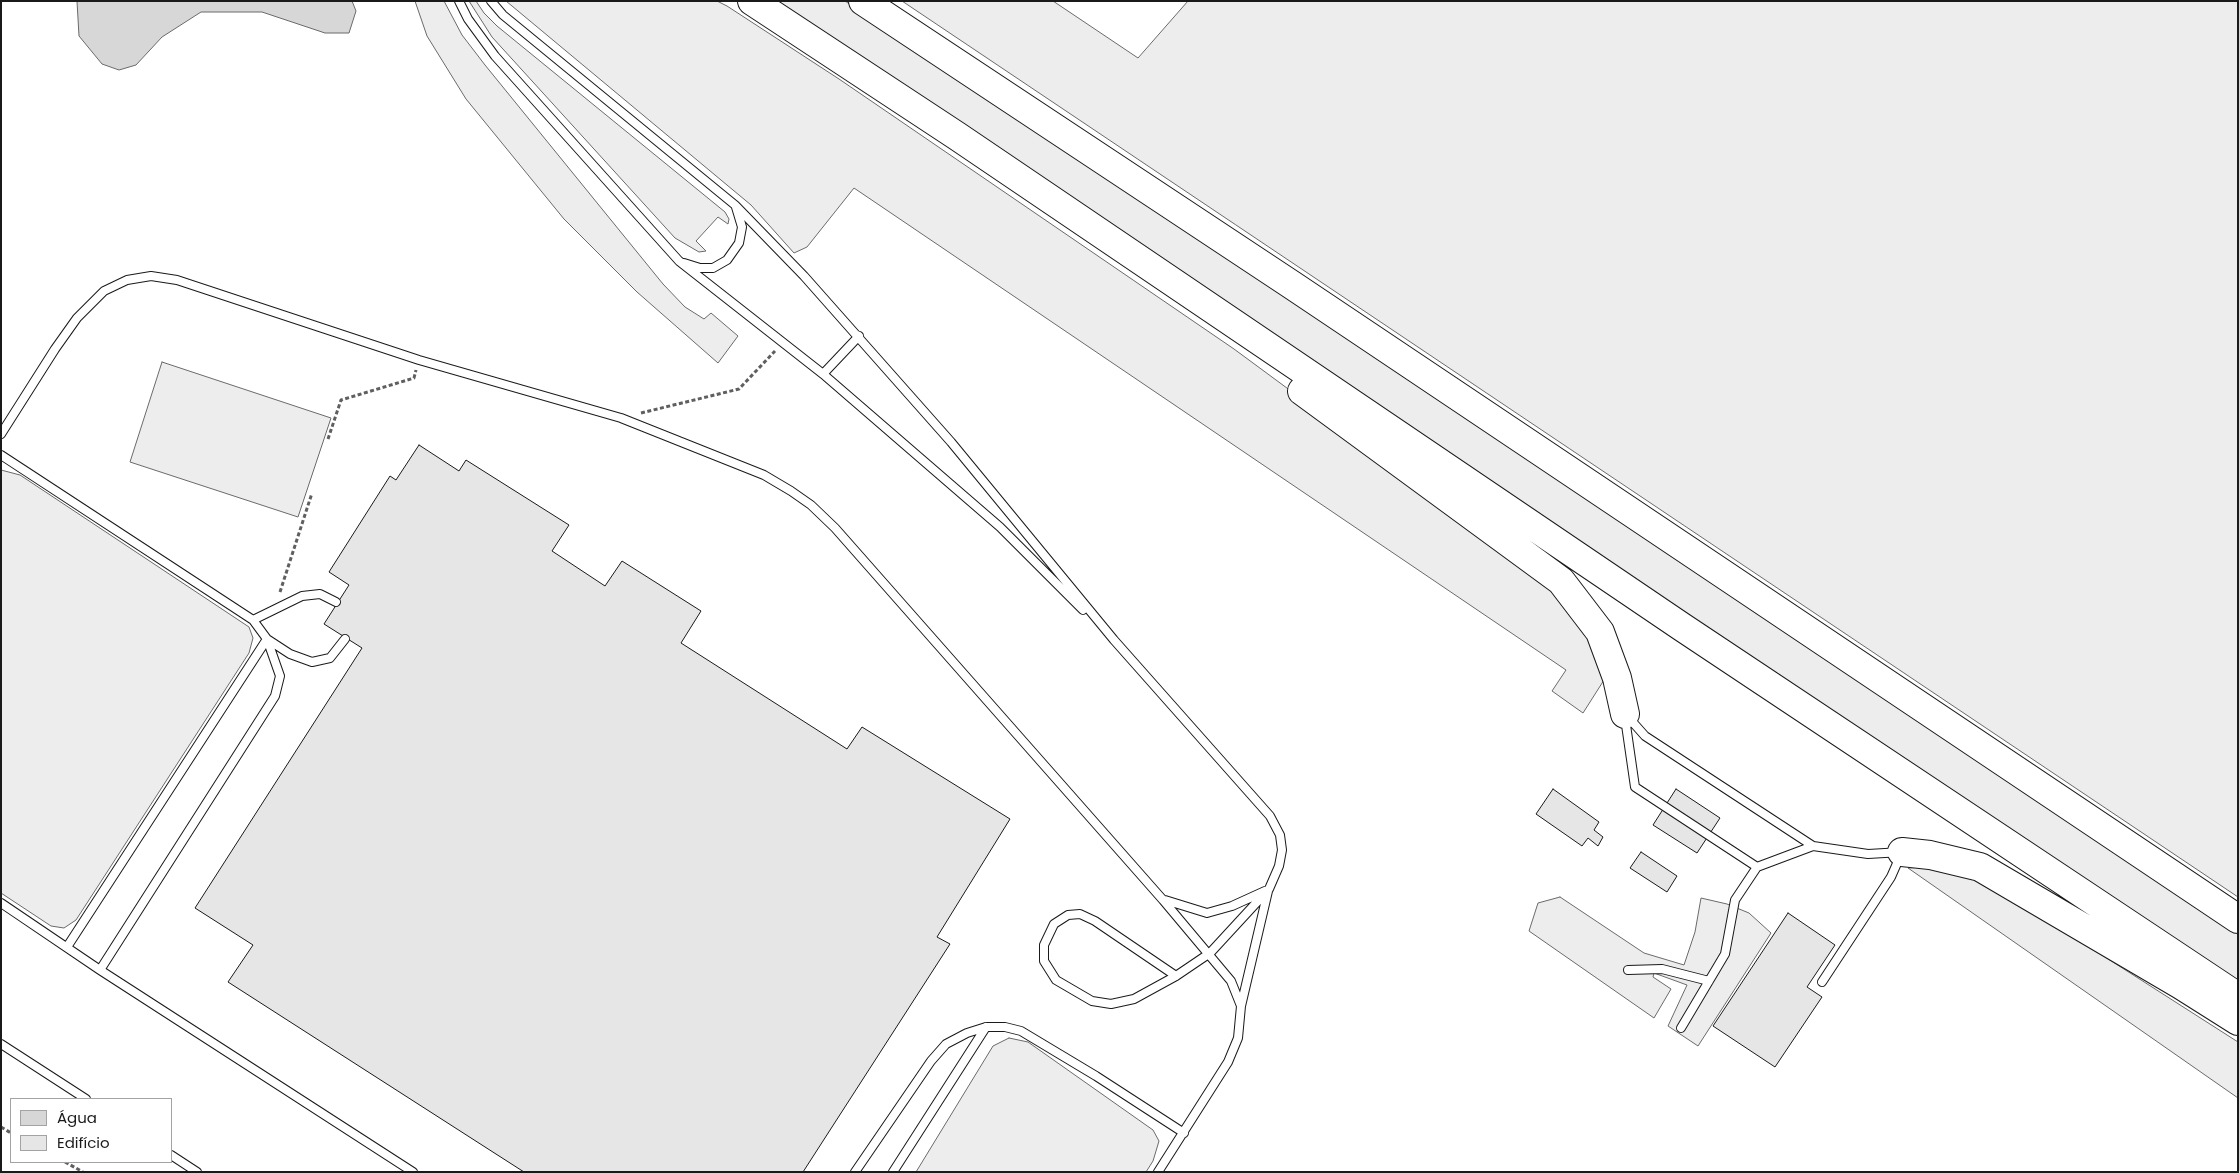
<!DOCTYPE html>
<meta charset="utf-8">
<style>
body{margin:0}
#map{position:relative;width:2239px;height:1173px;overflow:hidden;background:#fff;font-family:Poppins,sans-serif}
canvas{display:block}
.frame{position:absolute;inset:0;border:2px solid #1a1a1a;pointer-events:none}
.legend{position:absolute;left:10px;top:1098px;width:162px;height:65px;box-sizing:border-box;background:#fff;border:1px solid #a3a3a3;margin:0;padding:6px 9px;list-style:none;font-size:15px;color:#1a1a1a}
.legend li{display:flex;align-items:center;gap:10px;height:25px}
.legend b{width:25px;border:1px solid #a3a3a3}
</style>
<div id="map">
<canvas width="2239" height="1173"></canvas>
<div class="frame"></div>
<ul class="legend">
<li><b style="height:14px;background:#d7d7d7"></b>Água</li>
<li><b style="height:14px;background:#e6e6e6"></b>Edifício</li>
</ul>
</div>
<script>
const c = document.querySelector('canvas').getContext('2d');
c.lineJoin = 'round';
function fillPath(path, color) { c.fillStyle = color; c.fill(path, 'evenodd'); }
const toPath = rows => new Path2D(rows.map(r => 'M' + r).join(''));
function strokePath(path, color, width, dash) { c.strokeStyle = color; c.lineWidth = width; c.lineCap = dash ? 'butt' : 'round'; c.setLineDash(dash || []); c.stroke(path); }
const built = toPath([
 [415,1,444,1,462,35,485,65,663,284,685,307,704,319,711,313,738,336,718,363,637,292,564,219,466,99,427,36,415,1],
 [469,1,476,1,484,13,497,26,725,212,729,219,728,224,718,217,696,241,706,251,699,252,675,238,492,37,469,1],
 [506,1,717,1,727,6,839,79,1234,349,1451,509,1563,601,1589,638,1604,680,1583,713,1552,691,1566,670,854,188,807,247,794,253,751,205,506,1],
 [771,1,845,1,1983,761,2238,933,2238,982,1624,573,771,1],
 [902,1,1053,1,1138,58,1188,1,2238,1,2238,897,902,1],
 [162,362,331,418,298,517,130,462,162,362],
 [1,470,20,475,249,627,253,638,249,653,76,920,64,928,51,926,1,893,1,470],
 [1941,866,1980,877,2238,1042,2238,1098,1908,868,1941,866],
 [1560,897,1644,953,1684,965,1695,932,1701,898,1727,904,1749,913,1771,933,1698,1046,1668,1026,1687,985,1654,973,1653,977,1671,989,1654,1018,1529,931,1538,903,1560,897],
 [1009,1038,1028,1042,1153,1130,1159,1141,1153,1161,1146,1172,916,1172,993,1046,1009,1038]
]);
fillPath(built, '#ededed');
strokePath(built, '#6a6a6a', 1);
const water = toPath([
 [77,1,352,1,356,11,349,33,325,33,262,12,201,12,162,37,136,65,119,70,102,64,79,36,77,1]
]);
fillPath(water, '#d7d7d7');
strokePath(water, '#6a6a6a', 1);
const building = toPath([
 [419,445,459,471,466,460,569,525,552,551,605,586,622,561,701,611,681,643,847,749,862,727,1010,819,937,937,950,944,803,1172,524,1172,228,982,253,945,195,908,362,648,324,624,349,585,329,572,390,476,396,480,419,445],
 [1553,789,1599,822,1594,830,1603,837,1598,846,1588,838,1582,846,1536,814,1553,789],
 [1676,789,1720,818,1697,853,1653,825,1676,789],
 [1641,852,1677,876,1667,892,1630,868,1641,852],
 [1788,913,1835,945,1807,987,1822,997,1775,1067,1713,1026,1788,913]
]);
fillPath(building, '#e6e6e6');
strokePath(building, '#1a1a1a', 1);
const lane = toPath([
 [459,1,468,19,495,56,679,261,823,374,1000,527,1083,610],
 [491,1,503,15,735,205,804,276,951,442,1114,640,1270,816,1280,835,1282,850,1279,866,1269,889,1210,953,1176,976,1134,999,1111,1004,1092,1001,1056,980,1044,961,1044,945,1054,924,1068,915,1080,914,1095,921,1176,976],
 [684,263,700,268,713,268,727,260,739,243,742,227,736,207],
 [823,374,859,336],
 [1,434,55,349,77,318,104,291,127,280,151,276,177,280,419,360,621,418,764,475,791,491,811,505,835,528,1163,900,1231,981,1241,1006,1238,1038,1228,1062,1158,1172],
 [1,455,253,620,267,639,280,676,275,696,100,970],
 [253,620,302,596,320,594,336,602],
 [267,639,290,654,312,662,330,658,345,639],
 [1625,718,1635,787,1757,867],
 [1629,718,1645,736,1813,846,1868,854,1902,852,1891,877,1822,982],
 [1165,900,1207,913,1232,906,1265,891],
 [1,903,100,970,413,1172],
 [67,947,267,639],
 [1628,970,1662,969,1709,981],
 [1241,1006,1268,891],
 [1681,1028,1725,954,1735,900,1757,867,1813,846],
 [1,1044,86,1099],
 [171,1155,197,1172],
 [855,1172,931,1061,946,1044,967,1033,986,1027,1005,1027,1021,1031,1096,1076,1184,1133],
 [893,1172,986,1027]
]);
const highway = toPath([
 [752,1,957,136,1682,627,2238,997],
 [863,1,1292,285,2238,919],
 [1302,391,1561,581,1600,632,1617,678,1625,714],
 [1902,852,1930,855,1980,867,2181,985,2238,1021]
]);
strokePath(lane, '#1a1a1a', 10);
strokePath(highway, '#1a1a1a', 30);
strokePath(toPath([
 [641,413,739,389,775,351],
 [328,439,341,400,414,378,416,370],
 [280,592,312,493],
 [1,1127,11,1133],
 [65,1162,83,1172]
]), '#5f5f5f', 3, [4, 2.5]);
strokePath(lane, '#fff', 8);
strokePath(highway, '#fff', 28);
</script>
